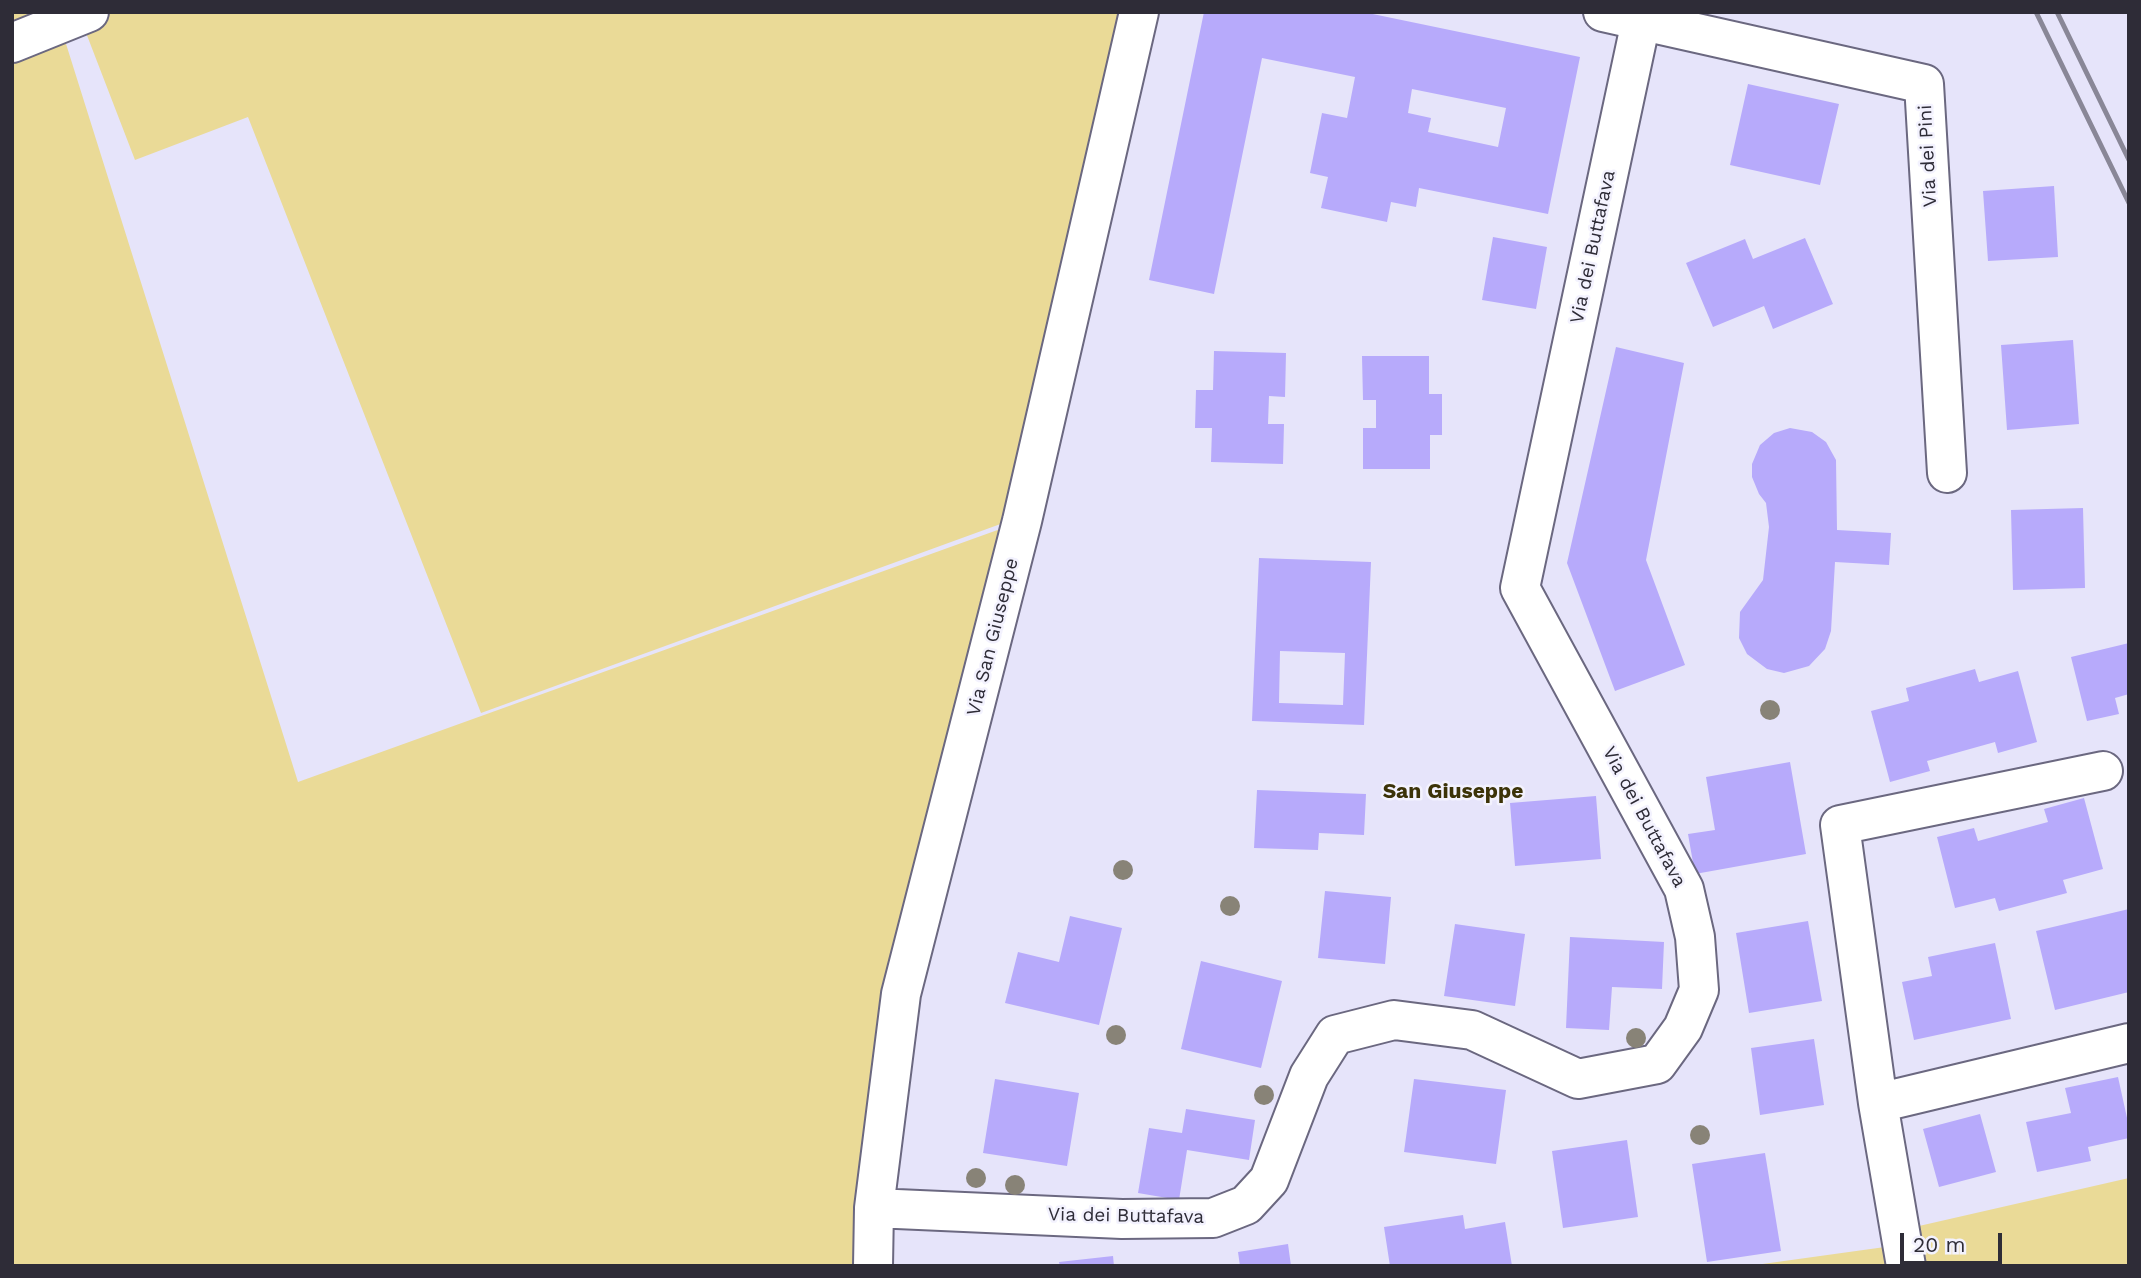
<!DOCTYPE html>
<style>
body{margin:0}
#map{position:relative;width:2141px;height:1278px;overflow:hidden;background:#e6e4fa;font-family:"Work Sans",sans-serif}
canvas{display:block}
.frame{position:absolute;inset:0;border:14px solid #2e2c37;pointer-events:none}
.scale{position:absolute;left:1900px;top:1233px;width:102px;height:32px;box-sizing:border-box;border:4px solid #2e2c37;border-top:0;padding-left:9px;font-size:21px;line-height:24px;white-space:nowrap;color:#2e2c37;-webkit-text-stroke:5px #f3f2fe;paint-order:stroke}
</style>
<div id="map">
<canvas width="2141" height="1278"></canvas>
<div class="frame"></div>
<div class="scale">20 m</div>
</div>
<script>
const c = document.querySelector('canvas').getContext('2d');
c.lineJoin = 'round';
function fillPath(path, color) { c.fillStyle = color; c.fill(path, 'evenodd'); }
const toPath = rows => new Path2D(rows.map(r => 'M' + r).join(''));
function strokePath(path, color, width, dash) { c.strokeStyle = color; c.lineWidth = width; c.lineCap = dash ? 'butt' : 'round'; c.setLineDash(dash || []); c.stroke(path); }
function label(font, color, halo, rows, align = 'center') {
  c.font = font + ' "Work Sans",sans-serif'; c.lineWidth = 5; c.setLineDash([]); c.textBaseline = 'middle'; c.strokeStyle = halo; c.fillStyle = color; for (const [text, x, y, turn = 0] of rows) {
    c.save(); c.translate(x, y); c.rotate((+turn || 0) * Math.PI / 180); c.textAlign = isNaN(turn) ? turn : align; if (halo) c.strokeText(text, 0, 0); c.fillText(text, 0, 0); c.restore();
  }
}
fillPath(toPath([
 [12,12,56,12,298,782,1017,523,891,1003,862,1148,855,1266,12,1266],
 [78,12,1126,12,1017,518,481,713,248,117,135,160],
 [2129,1178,2129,1266,1748,1266,1885,1247,1884,1234]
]), '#eada97');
fillPath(toPath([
 [1204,12,1363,12,1580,57,1548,214,1419,188,1416,207,1391,202,1387,222,1321,208,1328,177,1310,173,1322,113,1347,118,1355,77,1262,58,1214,294,1149,280],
 [1412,89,1506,108,1498,147,1428,132,1431,118,1408,113],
 [1748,84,1839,104,1820,185,1730,165],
 [2054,186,2058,257,1988,261,1983,191],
 [1493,237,1547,247,1536,309,1482,300],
 [1805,238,1833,304,1773,329,1764,306,1713,327,1686,263,1745,239,1753,259],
 [2073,340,2079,424,2007,430,2001,345],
 [1616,347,1684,363,1646,560,1685,665,1615,691,1567,563],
 [1214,351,1286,353,1285,397,1269,396,1268,424,1284,424,1283,464,1211,462,1212,428,1195,428,1196,390,1213,390],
 [1362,356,1429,356,1429,394,1442,394,1442,435,1430,435,1430,469,1363,469,1363,428,1376,428,1376,400,1363,400],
 [1790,428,1812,432,1826,442,1836,460,1837,530,1891,533,1889,565,1835,562,1831,631,1825,649,1809,666,1784,673,1767,669,1747,654,1739,638,1740,612,1763,580,1769,527,1766,503,1759,494,1752,477,1752,464,1760,445,1774,433],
 [2083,508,2085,588,2013,590,2011,510],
 [1259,558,1371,562,1364,725,1252,721],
 [1280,651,1345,653,1343,705,1279,703],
 [2129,643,2129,694,2115,698,2119,714,2087,721,2071,657],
 [1975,669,1979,682,2018,671,2037,742,1998,753,1995,742,1927,761,1930,771,1890,782,1871,711,1909,701,1906,688],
 [1790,762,1806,854,1695,874,1688,834,1715,830,1706,777],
 [1257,790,1366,794,1364,835,1319,833,1318,850,1254,848],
 [1596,796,1601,859,1515,866,1510,803],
 [2084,798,2103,869,2063,880,2067,893,1999,911,1995,898,1955,908,1937,837,1974,828,1978,841,2048,822,2044,809],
 [1325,891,1391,897,1385,964,1318,958],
 [2129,909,2129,992,2055,1010,2036,931],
 [1070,916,1122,928,1099,1025,1005,1003,1018,952,1059,962],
 [1808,921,1822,1001,1749,1013,1736,933],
 [1455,924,1525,934,1515,1006,1444,996],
 [1570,937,1664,942,1662,989,1612,987,1609,1030,1566,1028],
 [1995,943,2011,1019,1914,1040,1902,982,1932,976,1928,957],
 [1201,961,1282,981,1261,1068,1181,1049],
 [1814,1039,1824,1105,1760,1115,1751,1048],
 [2118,1077,2129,1127,2129,1138,2088,1147,2091,1161,2037,1172,2026,1122,2071,1113,2065,1088],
 [995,1079,1079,1093,1067,1166,983,1153],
 [1414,1079,1506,1090,1496,1164,1404,1152],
 [1186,1109,1255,1120,1249,1160,1187,1150,1179,1200,1138,1193,1149,1128,1182,1133],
 [1980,1114,1996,1172,1939,1187,1923,1129],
 [1627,1140,1638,1217,1563,1228,1552,1151],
 [1765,1153,1781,1251,1707,1262,1692,1164],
 [1463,1215,1465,1229,1505,1222,1512,1266,1390,1266,1384,1227],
 [1288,1244,1291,1266,1240,1266,1238,1252],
 [1113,1256,1114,1266,1060,1266,1059,1262]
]), '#b7aafb');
const minor = toPath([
 [1603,12,1924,84,1947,473],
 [12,43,89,12],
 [1878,1103,2129,1043],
 [874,1208,1122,1219,1213,1218,1246,1205,1269,1180,1309,1076,1335,1035,1394,1020,1472,1030,1578,1079,1657,1064,1683,1028,1699,990,1695,937,1684,889,1520,588,1641,21],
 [873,1266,874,1208,901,994,1022,521,1139,12],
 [1906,1266,1878,1103,1840,825,2103,771]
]);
strokePath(minor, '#6b6880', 42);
strokePath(minor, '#fff', 38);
strokePath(toPath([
 [2036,12,2129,203],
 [2057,12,2129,160]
]), '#898797', 5);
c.fillStyle = '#888377';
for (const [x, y] of [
 [1770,710],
 [1123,870],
 [1230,906],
 [1116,1035],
 [1636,1038],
 [1264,1095],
 [1700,1135],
 [976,1178],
 [1015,1185]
]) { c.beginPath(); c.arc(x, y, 10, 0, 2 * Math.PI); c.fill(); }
label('19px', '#2e2c37', '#f3f2fe', [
 ["Via dei Pini",1928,156,-93],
 ["Via dei Buttafava",1593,247,-78],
 ["Via San Giuseppe",993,637,-76],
 ["Via dei Buttafava",1644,817,62],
 ["Via dei Buttafava",1126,1216,1]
]);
label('bold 21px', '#3c3308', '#f3f2fe', [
 ["San Giuseppe",1453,792]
]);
</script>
